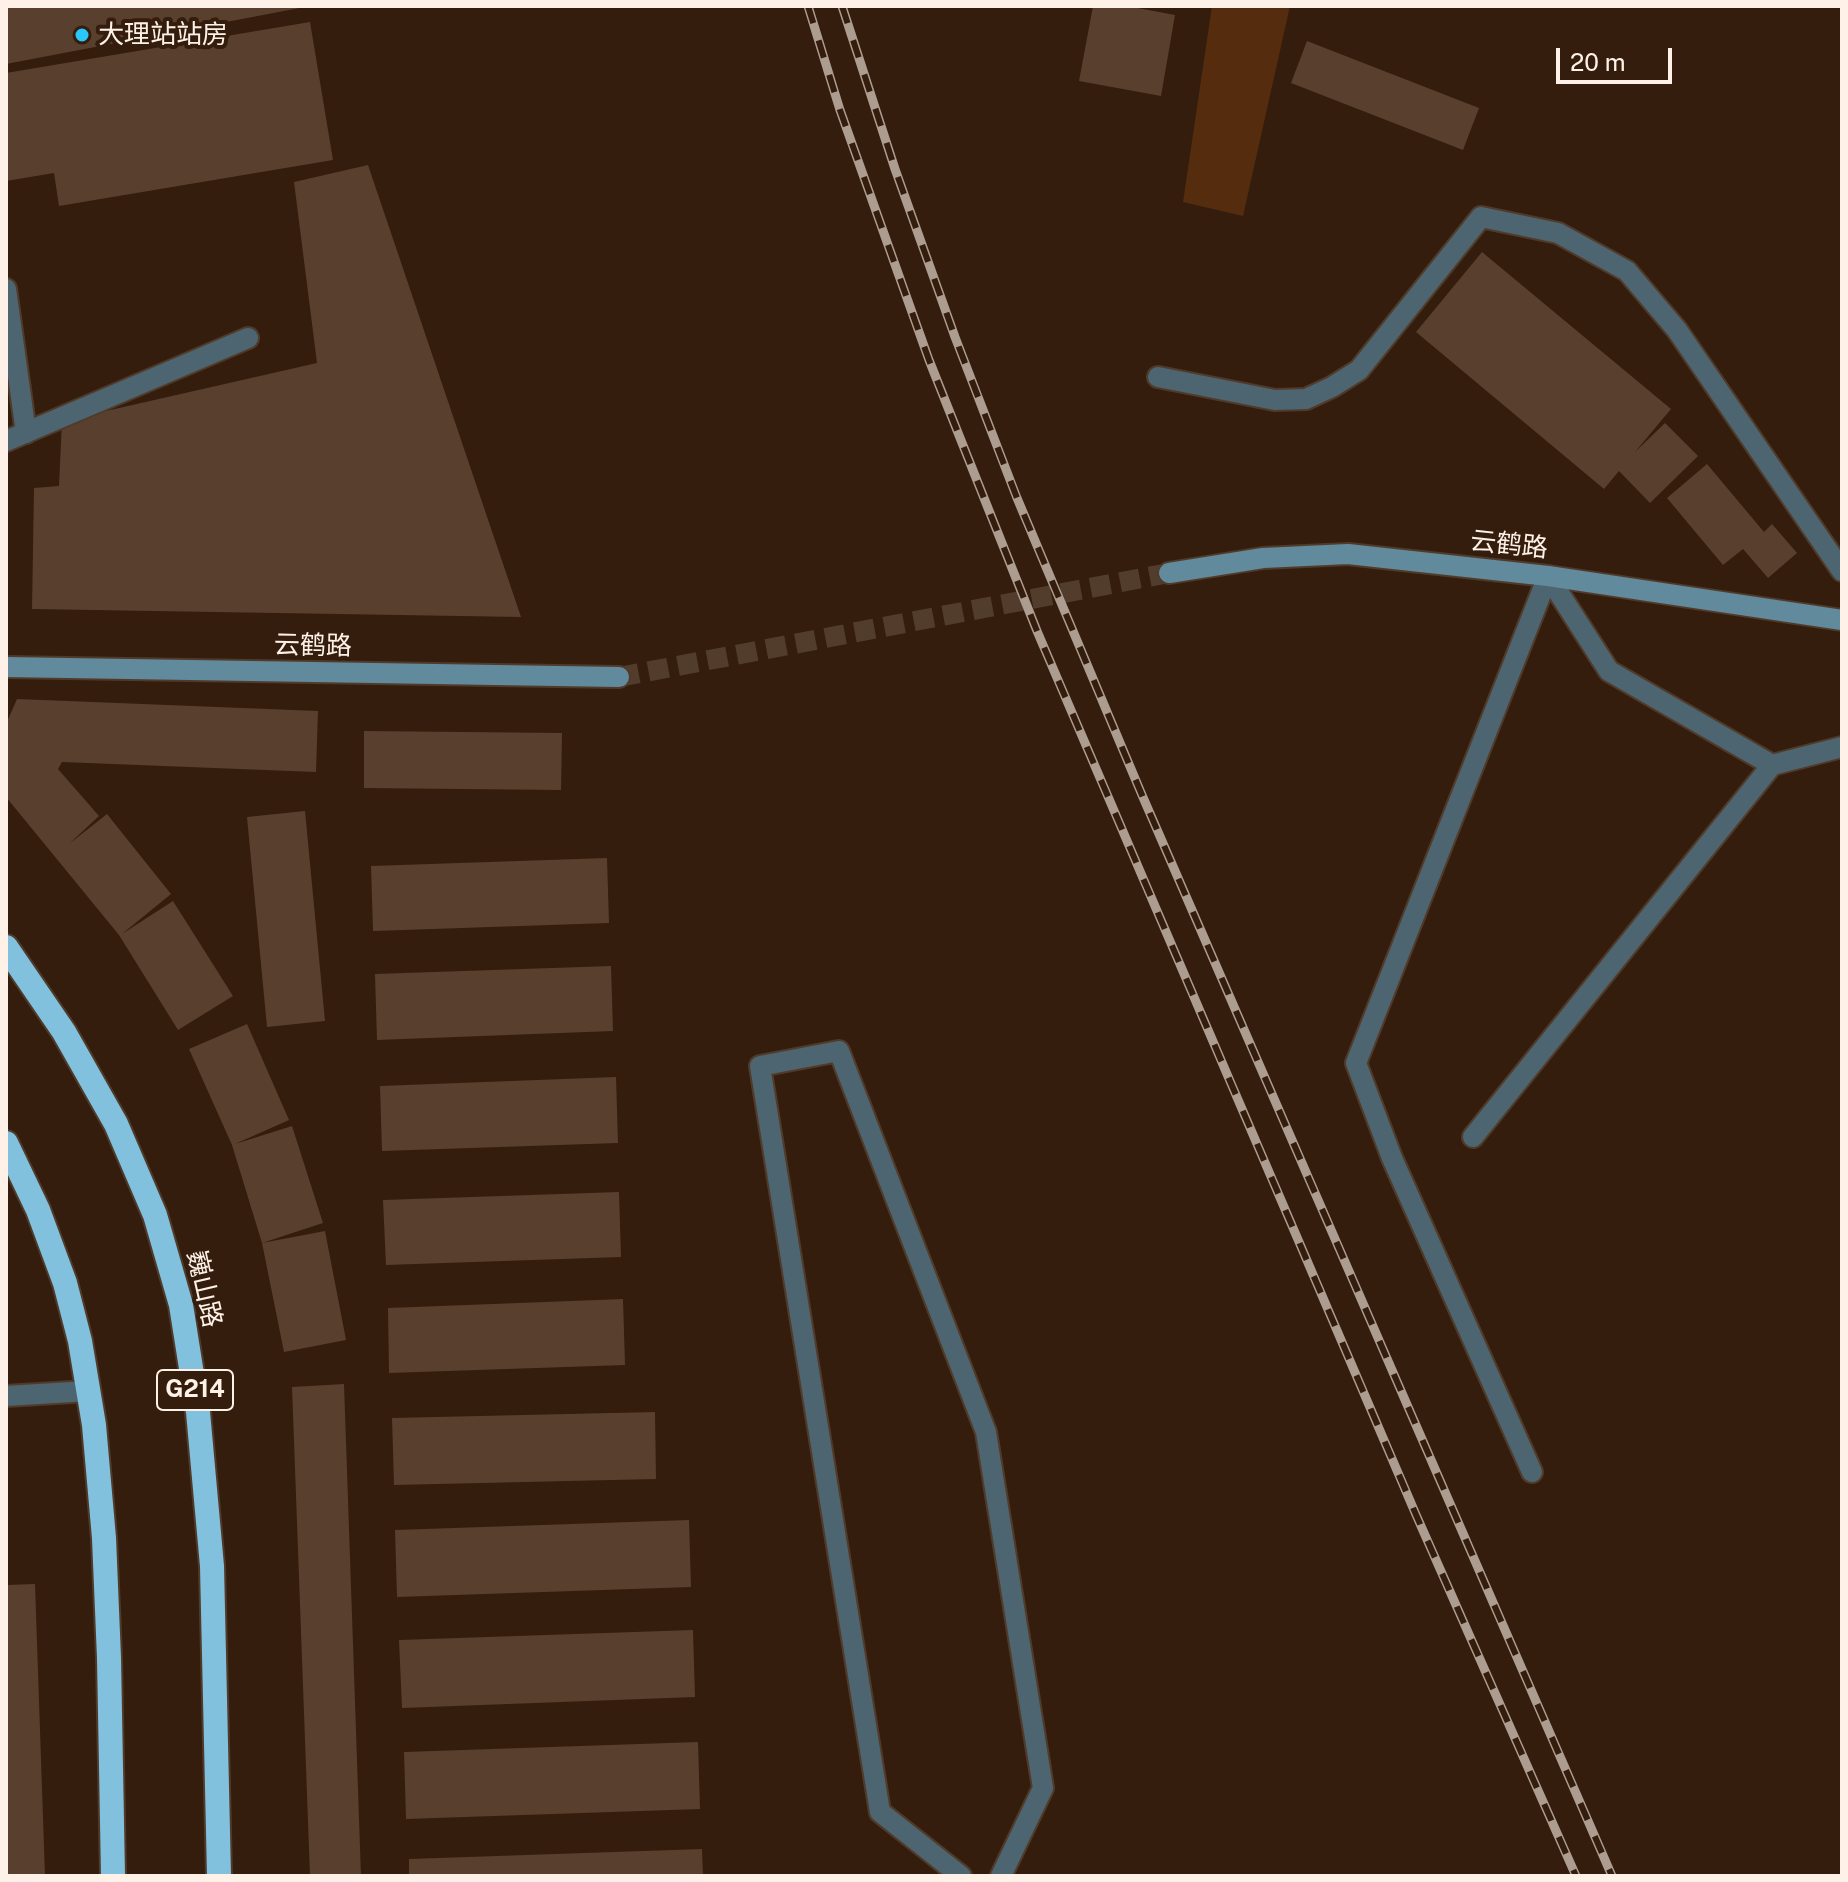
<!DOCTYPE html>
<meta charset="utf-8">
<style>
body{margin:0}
#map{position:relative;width:1848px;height:1882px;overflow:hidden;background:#341d0c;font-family:"Public Sans",sans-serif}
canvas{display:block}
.frame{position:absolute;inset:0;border:8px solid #fef1e8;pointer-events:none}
.scale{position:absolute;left:1556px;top:48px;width:116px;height:36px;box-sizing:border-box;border:4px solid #fef1e8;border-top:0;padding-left:10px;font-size:24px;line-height:28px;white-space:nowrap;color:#fef1e8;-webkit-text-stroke:6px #341d0c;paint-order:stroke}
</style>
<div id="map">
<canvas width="1848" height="1882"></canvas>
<div class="frame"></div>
<div class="scale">20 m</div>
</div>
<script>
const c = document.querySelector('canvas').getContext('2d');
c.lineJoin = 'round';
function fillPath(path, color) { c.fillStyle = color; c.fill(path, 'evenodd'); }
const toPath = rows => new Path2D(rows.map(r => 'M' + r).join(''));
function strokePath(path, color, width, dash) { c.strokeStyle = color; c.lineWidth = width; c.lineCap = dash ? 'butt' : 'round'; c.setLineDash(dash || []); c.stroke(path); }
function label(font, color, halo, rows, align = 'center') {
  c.font = font + ' "Public Sans","Noto Sans SC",sans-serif'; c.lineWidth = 8; c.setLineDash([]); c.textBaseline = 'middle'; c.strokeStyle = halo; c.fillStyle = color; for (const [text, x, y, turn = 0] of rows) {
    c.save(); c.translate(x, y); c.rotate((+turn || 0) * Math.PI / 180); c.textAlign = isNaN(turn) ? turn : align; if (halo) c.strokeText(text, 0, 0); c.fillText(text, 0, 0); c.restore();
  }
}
fillPath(toPath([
 [1212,6,1290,6,1243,216,1183,202]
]), '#552d0e');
fillPath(toPath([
 [6,6,304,6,305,7,6,64],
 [1093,6,1127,6,1175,15,1161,96,1079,81],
 [310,22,333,160,59,206,54,173,6,181,6,73],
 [1307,41,1479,108,1463,150,1291,83],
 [368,165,521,617,32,609,34,488,59,486,62,421,317,363,294,182],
 [1482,252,1671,409,1635,452,1665,423,1698,456,1650,503,1619,471,1604,489,1416,332],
 [1707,464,1764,532,1772,524,1797,553,1768,578,1743,549,1723,565,1667,498],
 [17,699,318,711,316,772,62,762,58,769,99,816,69,844,107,814,171,894,122,934,173,901,233,996,178,1030,119,935,6,797,6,724],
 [364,731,562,733,561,790,364,788],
 [305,811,325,1021,267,1027,247,817],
 [607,858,609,923,373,931,371,866],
 [611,966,613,1031,377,1040,375,974],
 [247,1024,289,1120,235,1144,292,1126,323,1223,262,1243,232,1145,189,1049],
 [616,1077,618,1143,382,1151,380,1086],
 [619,1192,621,1257,386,1265,383,1200],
 [325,1231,346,1340,284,1352,262,1243],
 [623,1299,625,1365,389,1373,388,1308],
 [344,1384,361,1876,310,1876,292,1387],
 [655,1412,656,1479,394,1485,392,1418],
 [689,1520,691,1587,397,1597,395,1530],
 [35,1584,45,1876,6,1876,6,1585],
 [693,1630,695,1697,402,1708,399,1640],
 [698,1742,700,1809,406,1819,404,1752],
 [702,1849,703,1876,409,1876,409,1859]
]), '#593f2e');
strokePath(toPath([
 [619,677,1169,573]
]), '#523d2d', 20, [20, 10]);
const lane = toPath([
 [6,289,26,433],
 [1548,576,1609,671,1772,765],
 [1473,1137,1772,765,1842,747],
 [6,1396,88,1391],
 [1532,1472,1392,1158,1356,1063,1548,576],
 [961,1876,880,1812,760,1066,839,1051,986,1432,1043,1788,1001,1876]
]);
const street = toPath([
 [1158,377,1275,400,1306,399,1332,387,1359,370,1481,217,1558,233,1627,271,1677,330,1842,571],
 [6,441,248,338]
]);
const secondary = toPath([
 [1169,573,1263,558,1348,554,1548,576,1842,620],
 [6,667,619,677]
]);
const highway = toPath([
 [6,947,64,1032,116,1124,155,1215,181,1305,198,1412,212,1566,219,1876],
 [6,1143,38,1210,65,1283,80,1341,94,1425,104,1538,109,1658,113,1876]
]);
strokePath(lane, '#503b2b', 24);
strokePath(street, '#503b2b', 24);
strokePath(secondary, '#503b2b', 24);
strokePath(highway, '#503b2b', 28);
strokePath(lane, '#4c6570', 20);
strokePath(street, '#4c6570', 20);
strokePath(secondary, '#628a9d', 20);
strokePath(highway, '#81c1de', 24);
const rail = toPath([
 [808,6,840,110,929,360,1037,631,1417,1517,1576,1876],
 [842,6,895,169,955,337,1017,498,1142,795,1612,1876]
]);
strokePath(rail, '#ad9c90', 9);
strokePath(rail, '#341d0c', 6, [18]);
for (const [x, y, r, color] of [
 [82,35,8,"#28c8ff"]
]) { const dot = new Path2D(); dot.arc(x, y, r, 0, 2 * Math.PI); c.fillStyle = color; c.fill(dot); strokePath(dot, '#341d0c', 3); }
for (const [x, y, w] of [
 [195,1390,76]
]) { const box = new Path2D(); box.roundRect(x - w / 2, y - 20, w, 40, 6); c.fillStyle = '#341d0c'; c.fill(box); strokePath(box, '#fef1e8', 2); }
label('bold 24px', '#fef1e8', null, [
 ["G214",195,1390]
]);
label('26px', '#fef1e8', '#341d0c', [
 ["大理站站房",98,35]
], 'left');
label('26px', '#fef1e8', '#341d0c', [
 ["云鹤路",1509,545,6],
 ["云鹤路",313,646,1],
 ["巍山路",204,1289,77]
]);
</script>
